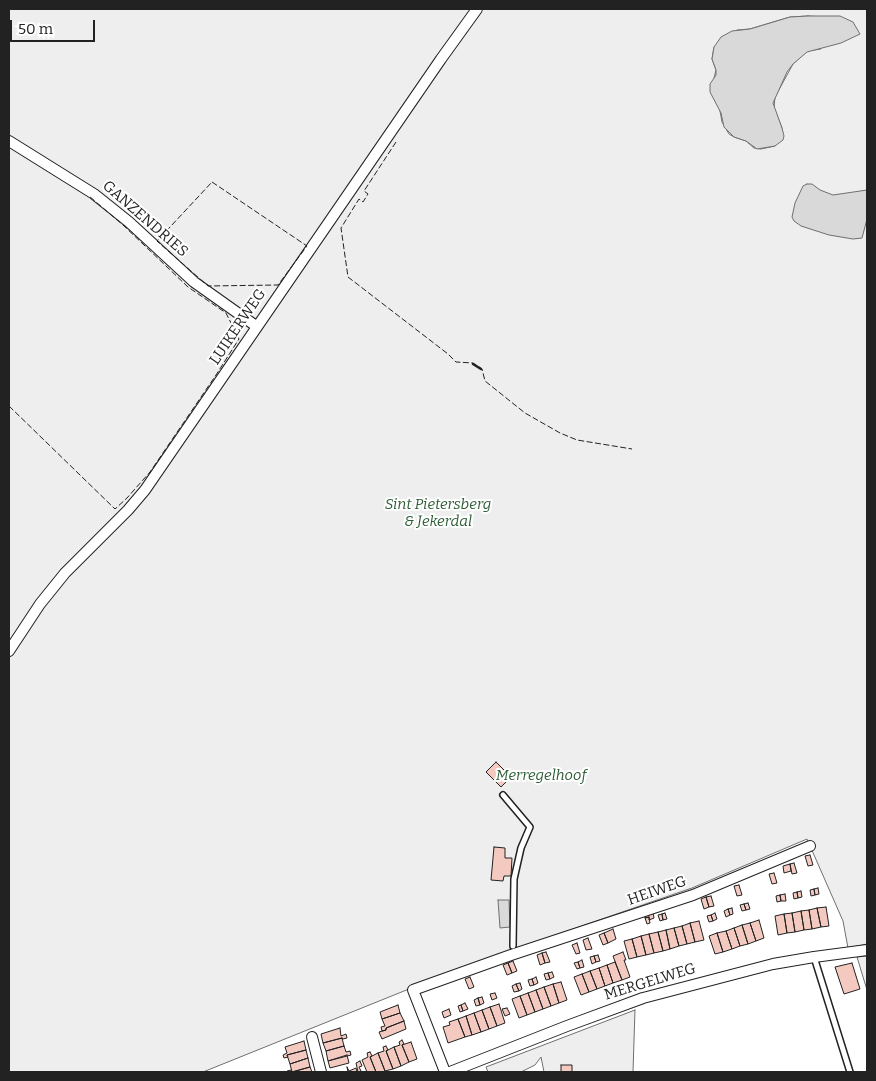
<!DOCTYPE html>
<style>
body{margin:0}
#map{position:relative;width:876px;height:1081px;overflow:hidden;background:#fff;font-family:Bitter,serif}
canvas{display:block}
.frame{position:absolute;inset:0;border:10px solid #222;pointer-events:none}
.scale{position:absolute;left:10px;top:20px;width:85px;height:22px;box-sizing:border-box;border:2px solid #222;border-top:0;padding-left:6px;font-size:15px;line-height:18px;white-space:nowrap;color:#222;-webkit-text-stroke:4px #fff;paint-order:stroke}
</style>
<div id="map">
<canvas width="876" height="1081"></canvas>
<div class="frame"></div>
<div class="scale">50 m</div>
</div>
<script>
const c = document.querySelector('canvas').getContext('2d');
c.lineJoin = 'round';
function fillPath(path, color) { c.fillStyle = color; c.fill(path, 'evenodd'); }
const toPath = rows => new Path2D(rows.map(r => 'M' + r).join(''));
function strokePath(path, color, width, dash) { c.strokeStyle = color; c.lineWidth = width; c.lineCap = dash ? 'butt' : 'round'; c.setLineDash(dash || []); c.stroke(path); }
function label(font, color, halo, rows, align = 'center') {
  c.font = font + ' Bitter,serif'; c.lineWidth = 4; c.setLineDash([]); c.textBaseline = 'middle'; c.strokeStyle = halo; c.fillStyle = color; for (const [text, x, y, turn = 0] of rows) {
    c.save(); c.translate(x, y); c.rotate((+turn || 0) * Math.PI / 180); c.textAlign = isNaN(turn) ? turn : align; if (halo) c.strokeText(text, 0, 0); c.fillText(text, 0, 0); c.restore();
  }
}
const green = toPath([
 [9,9,867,9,867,944,848,948,843,921,807,839,692,888,538,941,409,989,203,1072,9,1072,9,9],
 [808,16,824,17,821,49,807,51,793,64,775,97,774,108,782,128,775,146,761,149,754,148,746,141,734,137,729,134,722,122,714,78,716,70,712,59,714,47,737,30,750,29,790,17,808,16],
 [867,956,867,990,857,957,867,956],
 [635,1010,633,1072,544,1072,541,1057,535,1065,521,1072,488,1072,486,1067,635,1010]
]);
fillPath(green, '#eee');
strokePath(green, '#6f6f6f', 1);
const water = toPath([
 [808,16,840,16,853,22,860,34,841,43,807,52,793,64,787,72,773,103,782,128,784,136,783,140,775,146,757,149,746,141,734,137,724,127,721,113,710,92,710,84,716,75,716,70,712,59,714,47,721,37,732,31,750,29,790,17,808,16],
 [807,184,812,184,820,190,833,195,867,190,867,219,862,238,853,239,829,235,801,226,794,221,792,217,795,203,803,186,807,184],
 [498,900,509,900,510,927,500,928,498,900]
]);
fillPath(water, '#d9d9d9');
strokePath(water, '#6f6f6f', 1);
const building = toPath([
 [496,762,511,777,501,787,486,772,496,762],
 [494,847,505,848,505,858,512,858,511,876,504,876,503,881,491,880,494,847],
 [810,855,813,865,808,866,805,856,810,855],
 [794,863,797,873,792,874,790,864,794,863],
 [790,864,791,871,784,873,783,866,790,864],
 [774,873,777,883,772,884,769,874,774,873],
 [739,885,742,895,737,896,734,886,739,885],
 [818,888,819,894,815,895,814,889,818,888],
 [814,889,815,895,811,896,810,890,814,889],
 [801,891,802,897,798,898,797,892,801,891],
 [797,892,798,898,794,899,793,893,797,892],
 [785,894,786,901,781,901,780,895,785,894],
 [780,895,781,901,777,902,776,896,780,895],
 [711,896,714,906,709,907,706,897,711,896],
 [706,897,709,907,704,909,701,899,706,897],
 [748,903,750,909,746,910,744,904,748,903],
 [744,904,746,910,742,911,740,905,744,904],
 [826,907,829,926,821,927,817,908,826,907],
 [732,908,733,914,730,915,728,909,732,908],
 [817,908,821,927,812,929,809,910,817,908],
 [728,909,730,915,726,917,724,911,728,909],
 [809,910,812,929,804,930,801,911,809,910],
 [801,911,804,930,795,932,792,913,801,911],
 [653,912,654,918,649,920,649,917,645,918,644,914,653,912],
 [665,913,667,919,663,920,662,914,665,913],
 [715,913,717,919,713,921,711,915,715,913],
 [792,913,795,932,787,933,784,914,792,913],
 [662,914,663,920,660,921,658,915,662,914],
 [784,914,787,933,778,935,775,916,784,914],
 [711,915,713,921,709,922,707,916,711,915],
 [649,917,650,923,647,924,645,918,649,917],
 [759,920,764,938,756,941,750,923,759,920],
 [699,921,704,940,695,942,690,923,699,921],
 [690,923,695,942,687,944,682,926,690,923],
 [750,923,756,941,748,944,742,925,750,923],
 [742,925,748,944,740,946,734,928,742,925],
 [682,926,687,944,679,946,674,928,682,926],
 [674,928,679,946,670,949,666,930,674,928],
 [734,928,740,946,732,949,726,931,734,928],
 [613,929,616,939,608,943,604,933,613,929],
 [666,930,670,949,663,951,658,932,666,930],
 [726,931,732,949,723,952,717,933,726,931],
 [658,932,663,951,654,953,649,934,658,932],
 [604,933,608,943,603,945,599,935,604,933],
 [717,933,723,952,715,954,709,936,717,933],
 [649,934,654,953,646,955,641,936,649,934],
 [641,936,646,955,637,957,632,939,641,936],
 [588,938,592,949,586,950,583,940,588,938],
 [632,939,637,957,629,959,624,941,632,939],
 [577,943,580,953,576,954,572,945,577,943],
 [546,952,550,962,545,963,542,953,546,952],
 [623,952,626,960,624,960,630,977,622,980,613,956,623,952],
 [542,953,545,963,540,965,537,955,542,953],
 [598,955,600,961,596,962,594,956,598,955],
 [594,956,596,962,592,964,590,957,594,956],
 [582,960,584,967,580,968,578,962,582,960],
 [513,961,517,971,512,973,508,963,513,961],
 [578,962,580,968,577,969,574,963,578,962],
 [615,962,622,980,613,983,607,965,615,962],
 [508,963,512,973,507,975,503,965,508,963],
 [852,963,860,989,844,994,835,967,852,963],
 [607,965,613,983,605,986,599,968,607,965],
 [599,968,605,986,597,989,590,971,599,968],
 [590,971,597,989,589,992,582,974,590,971],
 [552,972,554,977,550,979,548,973,552,972],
 [548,973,550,979,546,980,544,974,548,973],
 [582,974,589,992,581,995,574,977,582,974],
 [470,977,474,987,469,989,465,979,470,977],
 [536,977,538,983,534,985,532,979,536,977],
 [532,979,534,985,530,986,528,980,532,979],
 [561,982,567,1000,559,1003,553,984,561,982],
 [520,983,522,989,519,991,516,984,520,983],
 [516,984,519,991,514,992,512,986,516,984],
 [553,984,559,1003,551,1006,544,987,553,984],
 [544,987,551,1006,543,1009,536,990,544,987],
 [536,990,543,1009,535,1012,528,993,536,990],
 [495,993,497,998,492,1000,490,994,495,993],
 [528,993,535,1012,527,1015,520,996,528,993],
 [520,996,527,1015,519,1018,512,999,520,996],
 [482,997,484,1003,480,1005,478,998,482,997],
 [478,998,480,1005,476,1006,474,1000,478,998],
 [465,1003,468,1009,463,1011,461,1005,465,1003],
 [499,1004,505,1023,497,1026,490,1007,499,1004],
 [398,1005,400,1013,382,1019,380,1012,398,1005],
 [461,1005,463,1011,460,1012,458,1006,461,1005],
 [490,1007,497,1026,489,1029,482,1010,490,1007],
 [507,1008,510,1014,505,1016,502,1009,507,1008],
 [449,1009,451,1015,444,1018,442,1012,449,1009],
 [482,1010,489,1029,481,1032,474,1013,482,1010],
 [400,1013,404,1021,386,1028,386,1030,382,1031,381,1027,385,1026,382,1019,400,1013],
 [474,1013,481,1032,472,1035,466,1016,474,1013],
 [466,1016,472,1035,465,1037,458,1019,466,1016],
 [458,1019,465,1037,448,1043,443,1027,450,1025,449,1022,458,1019],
 [404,1021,406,1029,382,1039,379,1032,386,1030,386,1028,404,1021],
 [340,1028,341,1036,346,1034,347,1038,343,1039,342,1038,323,1043,321,1034,340,1028],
 [342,1038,344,1046,326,1051,323,1043,342,1038],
 [402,1040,404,1044,402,1045,409,1062,401,1066,394,1047,400,1045,399,1042,402,1040],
 [304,1041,306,1050,287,1055,288,1057,284,1058,283,1055,287,1053,285,1047,304,1041],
 [411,1042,417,1059,409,1062,402,1045,411,1042],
 [344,1046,346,1052,350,1051,351,1055,328,1061,326,1051,344,1046],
 [386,1046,388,1050,386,1051,393,1069,385,1071,378,1053,384,1051,383,1047,386,1046],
 [394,1047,401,1066,393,1069,386,1051,394,1047],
 [306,1050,308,1058,290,1064,287,1055,306,1050],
 [370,1052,372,1056,370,1057,376,1072,367,1072,362,1060,368,1057,367,1053,370,1052],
 [378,1053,385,1071,383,1072,376,1072,370,1057,378,1053],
 [347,1055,349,1063,330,1068,328,1061,347,1055],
 [308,1058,310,1067,292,1072,290,1064,308,1058],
 [360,1061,362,1066,359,1067,361,1071,358,1072,356,1063,360,1061],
 [561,1065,572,1065,572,1072,561,1072,561,1065],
 [310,1067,312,1072,287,1072,287,1071,291,1070,292,1072,310,1067],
 [347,1067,349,1071,356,1068,357,1072,348,1072,347,1067]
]);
fillPath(building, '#f3c9c0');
strokePath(building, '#222', 1);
const service = toPath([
 [503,795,530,827,521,848,514,879,513,946],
 [814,957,850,1072]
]);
const minor = toPath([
 [9,141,94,194,129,222,194,282,256,326],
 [9,651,40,604,65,573,128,510,145,490,441,59,477,9],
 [312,1037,321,1072],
 [445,1072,413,990,511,955,693,895,810,846],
 [450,1072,567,1026,643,998,773,964,814,957,867,950]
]);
strokePath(service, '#222', 8);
strokePath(minor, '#222', 12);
strokePath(service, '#fff', 5);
strokePath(minor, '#fff', 10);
strokePath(toPath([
 [396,142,364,191,368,194,363,202,359,199,341,228,348,277,448,354,456,362,473,363,482,369,485,381,525,413,560,433,577,440,632,449],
 [212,182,307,246,278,285,208,286,158,242,157,241,212,182],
 [9,406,115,509,127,498,150,472,216,375,239,339,226,313,188,287,123,225,89,196]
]), '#222', 1, [6, 2.5]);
strokePath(toPath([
 [473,364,481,369]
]), '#222', 2.5);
label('15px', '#222', '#fff', [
 ["GANZENDRIES",145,219,41],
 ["LUIKERWEG",238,327,-56],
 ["HEIWEG",657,891,-19],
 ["MERGELWEG",650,982,-17]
]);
label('italic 15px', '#2f5e38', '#fff', [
 ["Sint Pietersberg",438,505],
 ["& Jekerdal",438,522],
 ["Merregelhoof",541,776]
]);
</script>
